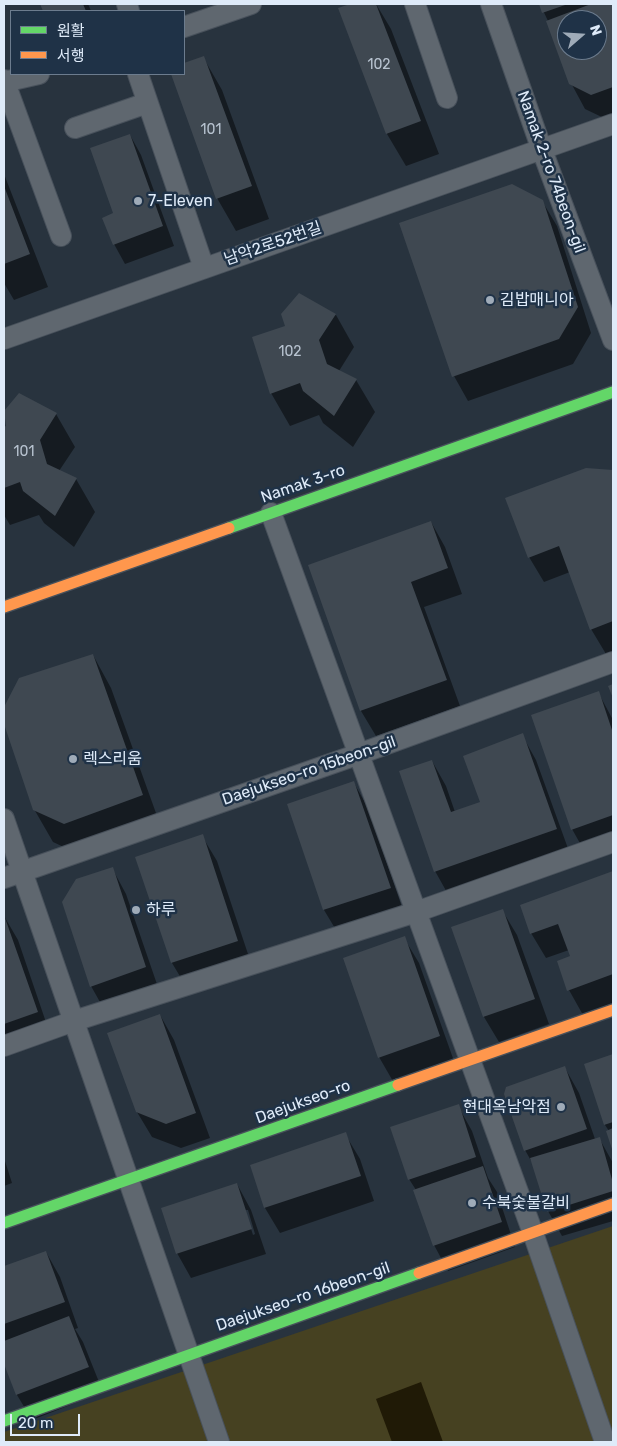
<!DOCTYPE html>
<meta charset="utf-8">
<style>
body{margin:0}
#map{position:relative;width:617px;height:1446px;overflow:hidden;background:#28333e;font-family:Rubik,"Noto Sans KR",sans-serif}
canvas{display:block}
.frame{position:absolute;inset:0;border:5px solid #dfebf9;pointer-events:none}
.legend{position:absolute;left:10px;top:10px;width:175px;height:65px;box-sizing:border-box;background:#1f3247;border:1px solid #6c7c8e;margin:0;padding:6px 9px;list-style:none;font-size:15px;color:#dfebf9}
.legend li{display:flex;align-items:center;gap:10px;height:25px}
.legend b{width:25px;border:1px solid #6c7c8e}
.north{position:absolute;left:557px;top:10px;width:50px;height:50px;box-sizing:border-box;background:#1f3247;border:1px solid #6c7c8e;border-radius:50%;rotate:71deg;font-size:14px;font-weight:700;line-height:20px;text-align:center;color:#dfebf9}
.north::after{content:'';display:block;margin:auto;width:18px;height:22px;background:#9fabb8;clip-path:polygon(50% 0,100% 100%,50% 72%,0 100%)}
.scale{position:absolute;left:10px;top:1414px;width:70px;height:22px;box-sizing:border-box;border:2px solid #dfebf9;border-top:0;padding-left:6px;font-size:15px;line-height:18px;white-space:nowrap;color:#dfebf9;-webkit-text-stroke:4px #1f3247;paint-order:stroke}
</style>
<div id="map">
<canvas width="617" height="1446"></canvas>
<div class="frame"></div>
<ul class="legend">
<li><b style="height:6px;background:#63d668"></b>원활</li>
<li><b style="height:6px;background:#ff974d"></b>서행</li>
</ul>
<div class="north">N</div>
<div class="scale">20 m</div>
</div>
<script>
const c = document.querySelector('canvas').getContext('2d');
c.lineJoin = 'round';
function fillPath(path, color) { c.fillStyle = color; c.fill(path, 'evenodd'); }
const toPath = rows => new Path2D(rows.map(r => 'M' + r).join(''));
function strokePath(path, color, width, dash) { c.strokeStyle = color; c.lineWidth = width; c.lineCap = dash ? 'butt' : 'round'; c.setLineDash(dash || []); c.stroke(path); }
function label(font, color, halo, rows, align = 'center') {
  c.font = font + ' Rubik,"Noto Sans KR",sans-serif'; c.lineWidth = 5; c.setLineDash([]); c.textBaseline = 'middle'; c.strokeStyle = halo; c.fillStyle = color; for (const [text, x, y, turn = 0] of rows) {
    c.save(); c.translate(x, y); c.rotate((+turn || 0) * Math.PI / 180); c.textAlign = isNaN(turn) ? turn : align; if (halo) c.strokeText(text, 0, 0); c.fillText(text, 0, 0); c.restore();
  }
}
fillPath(toPath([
 [613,1226,613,1442,4,1442,4,1432]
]), '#464121');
fillPath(toPath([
 [421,1382,443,1442,392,1442,376,1399]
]), '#201a06');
fillPath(toPath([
 [42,4,88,4,91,11,44,11],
 [353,4,376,4,391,29,439,154,406,166,387,134,339,9],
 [540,4,613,4,613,117,606,119,585,109,571,83,548,21],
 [567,20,597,20,597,50,567,50],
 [203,57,222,90,269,219,236,231,217,198,172,74,184,74,184,64],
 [130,135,141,155,174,246,125,264,114,244,115,214],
 [4,174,48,287,14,300,4,283],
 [542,201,557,226,591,333,573,364,468,401,454,376],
 [336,315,354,347,339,371,356,380,375,412,353,447,323,423,319,415,290,426,271,393,287,327],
 [19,395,56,414,75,447,59,471,76,479,95,512,74,547,44,523,39,515,10,525,4,515,4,428,8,427,4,413],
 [612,470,613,651,606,654,591,629,570,572,544,582,529,557],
 [431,522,445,547,462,594,424,607,460,706,376,736,361,711,310,566],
 [93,655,111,688,161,827,83,856,53,842,34,809,4,720,4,710,20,679],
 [598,692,613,720,613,845,586,854,572,829],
 [522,735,536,760,570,854,449,896,435,871,432,761,446,786,455,812,482,803],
 [354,783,368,808,404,913,339,935,324,910,288,805],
 [202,836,217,861,252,966,187,988,172,963,137,858],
 [112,868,126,894,160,993,105,1011,91,986],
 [613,873,613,1005,583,1015,569,990,571,956,569,950,546,958,531,933,521,906],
 [502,910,517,935,549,1024,499,1042,484,1017,452,928],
 [4,916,18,940,51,1037,4,1054],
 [404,938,419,963,454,1061,394,1083,379,1057],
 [160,1015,174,1040,210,1138,181,1148,152,1137,137,1112],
 [613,1056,613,1149,607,1131,609,1131,605,1125,585,1065],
 [565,1068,579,1093,595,1139,599,1138,613,1163,613,1221,562,1236,548,1211,534,1166,525,1150],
 [458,1106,472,1131,488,1178,497,1192,515,1247,448,1271,434,1245,416,1190,409,1179],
 [345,1134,360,1159,374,1201,280,1233,265,1208,251,1166],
 [4,1158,12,1183,4,1186],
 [237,1184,251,1210,266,1254,191,1278,177,1253],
 [245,1210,248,1210,255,1234,253,1235],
 [46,1252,60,1277,78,1328,75,1329,83,1342,103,1392,32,1420,17,1395,4,1360,4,1268]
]), '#0007');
fillPath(toPath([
 [40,4,83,4,86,11,43,11],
 [350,4,376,4,421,121,386,134,338,8],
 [539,4,568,4,542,13],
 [591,4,613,4,613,87,591,95,569,84,546,21],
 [567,20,597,20,597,50,567,50],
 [204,56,252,186,216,199,171,74,184,74,184,63],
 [130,134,163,226,113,245,102,218,113,213,90,148],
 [512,184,543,200,578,307,559,339,452,377,399,223],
 [4,186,30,254,4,264],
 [299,293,336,314,319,340,327,364,357,379,334,416,303,391,300,383,270,394,252,337,285,326,281,314],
 [19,393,57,413,40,440,47,464,77,478,55,516,23,491,20,482,4,488,4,427,6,426,4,411],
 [586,468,613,470,613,621,590,630,559,546,528,558,505,498],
 [431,521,448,568,411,582,447,680,360,711,308,565],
 [93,654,143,795,64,824,33,810,4,724,4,707,19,678],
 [613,684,613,698,608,686],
 [599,691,613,733,613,815,571,830,531,715],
 [523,733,557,829,434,872,399,771,432,760,451,812,480,802,463,756],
 [354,781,391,888,323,910,287,804],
 [203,834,238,941,171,963,135,857],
 [113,867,146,967,90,987,62,902,76,879],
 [613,871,613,974,567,991,557,961,570,956,558,924,530,934,520,905],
 [503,909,535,999,483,1017,451,927],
 [4,915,38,1012,4,1024],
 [405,936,440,1036,378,1058,343,958],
 [160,1014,196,1113,166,1124,136,1112,107,1033],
 [613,1054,613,1122,604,1125,584,1064],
 [565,1066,587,1129,524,1151,504,1094,506,1087],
 [459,1104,476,1157,408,1180,390,1127],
 [613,1128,613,1152,606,1131],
 [346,1132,361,1176,264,1208,250,1165],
 [600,1137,613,1183,613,1191,547,1212,530,1158],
 [483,1166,502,1222,433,1246,413,1190],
 [237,1183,252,1229,176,1254,161,1208],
 [46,1251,65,1302,4,1324,4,1266],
 [69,1316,89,1367,16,1395,4,1364,4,1341]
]), '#3f4851');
const street = toPath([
 [127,4,129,11],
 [415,4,447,98],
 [491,4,542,150,613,340],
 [184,27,251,4],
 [138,74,204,268],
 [4,80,61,236],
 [4,82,39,74],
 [75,128,147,103],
 [4,339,613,124],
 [271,513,533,1233,605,1442],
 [4,819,219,1442],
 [4,878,359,754,613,662],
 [4,1046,74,1021,416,912,613,842]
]);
const fast = toPath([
 [229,528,613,392],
 [4,1223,398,1085],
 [4,1421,419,1273]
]);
const slow = toPath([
 [4,607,229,528],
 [398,1085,613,1010],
 [419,1273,613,1204]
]);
strokePath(street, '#48515b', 22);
strokePath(fast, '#48515b', 14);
strokePath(slow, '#48515b', 14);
strokePath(street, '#5f676f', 20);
strokePath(fast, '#63d668', 11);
strokePath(slow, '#ff974d', 11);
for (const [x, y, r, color] of [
 [138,201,5,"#9fabb8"],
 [490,300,5,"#9fabb8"],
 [73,759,5,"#9fabb8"],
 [136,910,5,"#9fabb8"],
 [561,1107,5,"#9fabb8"],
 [472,1203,5,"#9fabb8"]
]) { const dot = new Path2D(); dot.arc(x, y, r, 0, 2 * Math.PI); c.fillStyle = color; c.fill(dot); strokePath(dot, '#1f3247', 2); }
label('14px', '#b7c2cf', null, [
 ["102",379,65],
 ["101",211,130],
 ["102",290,352],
 ["101",24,452]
]);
label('16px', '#dfebf9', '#1f3247', [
 ["Namak 2-ro 74beon-gil",551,172,70],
 ["남악2로52번길",273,244,-19],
 ["Namak 3-ro",303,484,-19],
 ["Daejukseo-ro 15beon-gil",309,771,-19],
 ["Daejukseo-ro",303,1102,-20],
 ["Daejukseo-ro 16beon-gil",303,1297,-19]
]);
label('16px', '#dfebf9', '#1f3247', [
 ["7-Eleven",148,201],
 ["김밥매니아",500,300],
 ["렉스리움",83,759],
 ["하루",146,910],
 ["현대옥남악점",551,1107,"right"],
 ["수북숯불갈비",482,1203]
], 'left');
</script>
